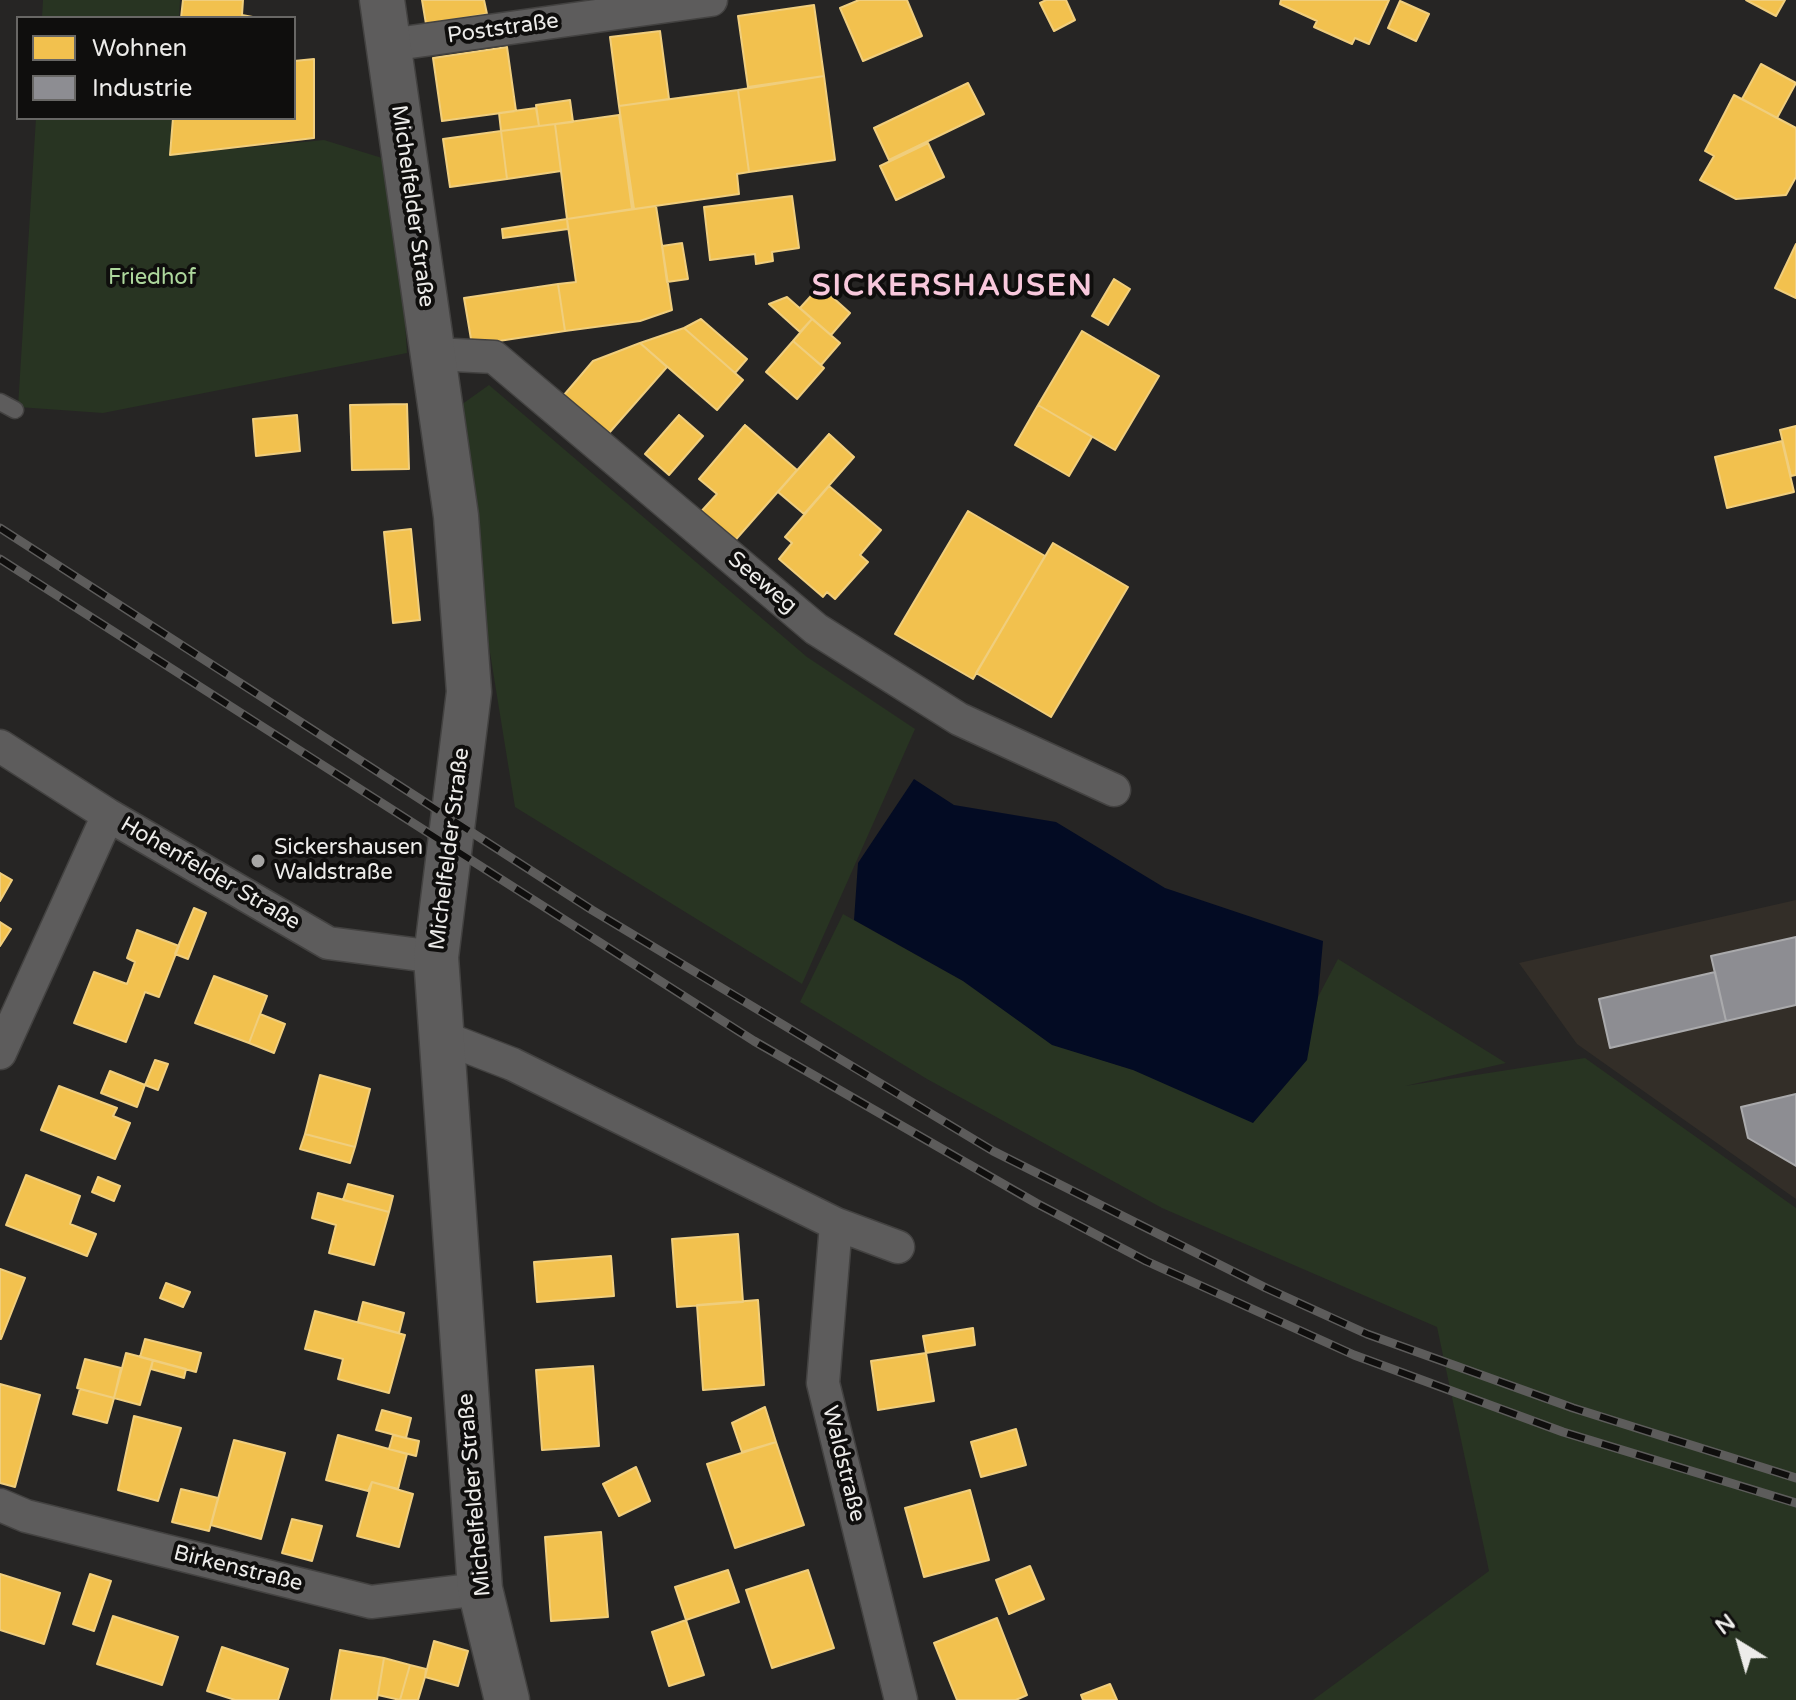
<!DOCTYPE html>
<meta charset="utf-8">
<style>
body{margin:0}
#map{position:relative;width:1796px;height:1700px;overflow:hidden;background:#262524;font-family:"Varela Round",sans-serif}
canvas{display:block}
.legend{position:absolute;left:16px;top:16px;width:280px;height:104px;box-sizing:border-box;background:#0f0e0d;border:2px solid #686765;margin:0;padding:10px 14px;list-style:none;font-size:24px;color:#edecea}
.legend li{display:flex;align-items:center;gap:16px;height:40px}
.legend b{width:40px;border:2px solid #686765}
.north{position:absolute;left:1700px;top:1604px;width:80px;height:80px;-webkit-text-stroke:6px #0f0e0d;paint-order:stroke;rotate:323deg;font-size:22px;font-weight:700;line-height:32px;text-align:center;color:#edecea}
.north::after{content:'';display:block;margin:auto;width:28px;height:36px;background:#edecea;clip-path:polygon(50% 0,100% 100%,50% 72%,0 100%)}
</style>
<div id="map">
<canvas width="1796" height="1700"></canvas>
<ul class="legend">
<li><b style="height:22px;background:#f2c14e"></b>Wohnen</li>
<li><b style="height:22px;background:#8d8d92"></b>Industrie</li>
</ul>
<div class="north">N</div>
</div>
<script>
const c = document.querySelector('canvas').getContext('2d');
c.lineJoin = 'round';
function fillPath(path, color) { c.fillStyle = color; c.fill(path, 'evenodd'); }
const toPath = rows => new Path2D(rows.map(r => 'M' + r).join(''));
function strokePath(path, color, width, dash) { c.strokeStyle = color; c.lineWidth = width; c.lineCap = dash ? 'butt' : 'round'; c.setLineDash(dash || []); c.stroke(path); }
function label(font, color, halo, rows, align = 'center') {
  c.font = font + ' "Varela Round",sans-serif'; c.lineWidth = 8; c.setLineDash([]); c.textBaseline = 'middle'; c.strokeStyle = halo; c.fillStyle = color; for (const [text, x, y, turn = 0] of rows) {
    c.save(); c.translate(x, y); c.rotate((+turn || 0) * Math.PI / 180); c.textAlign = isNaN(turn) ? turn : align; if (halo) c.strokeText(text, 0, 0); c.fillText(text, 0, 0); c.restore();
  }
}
fillPath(toPath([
 [1796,900,1796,1199,1577,1044,1519,963]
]), '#332e28');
fillPath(toPath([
 [43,0,180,0,179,18,42,18],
 [36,118,172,118,170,155,324,140,395,162,407,353,103,413,18,407],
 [489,385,807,657,915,729,802,984,515,807,451,412],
 [843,914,963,981,1052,1044,1133,1070,1306,1060,1318,997,1338,959,1506,1063,1405,1086,1585,1058,1796,1208,1796,1700,1313,1700,1489,1571,1437,1327,1162,1208,927,1079,800,1002]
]), '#283422');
fillPath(toPath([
 [914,779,954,805,1056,822,1165,888,1323,941,1318,997,1307,1060,1253,1123,1133,1070,1052,1045,963,981,854,920,858,863]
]), '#030b23');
const homes = toPath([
 [183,0,243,0,242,15,258,18,181,18,183,0],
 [422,0,484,0,487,14,426,24,422,0],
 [859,0,907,0,922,36,863,61,840,8,859,0],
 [1046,0,1066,0,1075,20,1054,31,1040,3,1046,0],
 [1281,0,1389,0,1369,44,1355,38,1352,44,1314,27,1317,21,1280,4,1281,0],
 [1746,0,1785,0,1776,16,1746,0],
 [1400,1,1429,14,1416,41,1388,28,1400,1],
 [814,5,824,76,748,87,738,16,814,5],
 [660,31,669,99,619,106,610,37,660,31],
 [507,47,516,111,442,121,433,58,507,47],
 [314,59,314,138,170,155,173,118,294,118,294,61,314,59],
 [1761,64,1796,83,1777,118,1742,99,1761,64],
 [824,76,835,160,749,172,738,90,824,76],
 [968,83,984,114,889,160,874,128,968,83],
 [738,90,749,172,737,174,739,194,634,209,619,106,738,90],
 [1734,95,1796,128,1796,177,1786,195,1736,199,1700,180,1714,156,1705,151,1734,95],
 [570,100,573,122,539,126,536,105,570,100],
 [536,108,539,126,501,131,499,113,536,108],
 [619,115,632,209,567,219,555,124,619,115],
 [555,124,561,171,507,179,501,131,555,124],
 [501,131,507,179,450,187,443,139,501,131],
 [928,143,944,177,896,200,880,166,928,143],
 [792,196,799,248,772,252,773,261,756,264,755,254,710,260,704,207,792,196],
 [656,206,672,310,640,321,565,331,558,284,576,282,567,219,656,206],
 [567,219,568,229,503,238,502,229,567,219],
 [682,243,688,279,667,282,662,246,682,243],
 [1796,244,1796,298,1775,288,1796,244],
 [1114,279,1130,289,1108,325,1092,316,1114,279],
 [558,284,565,331,472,345,464,298,558,284],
 [820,286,850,313,831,335,800,308,820,286],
 [787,297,812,319,800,332,769,304,787,297],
 [701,319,747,359,735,373,684,328,701,319],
 [812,319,840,343,821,365,793,341,812,319],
 [684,328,743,380,717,410,640,343,684,328],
 [1082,331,1159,376,1115,450,1038,405,1082,331],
 [793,341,824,368,797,399,766,372,793,341],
 [640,343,667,367,602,441,558,402,593,361,640,343],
 [407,404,409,469,352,470,350,405,407,404],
 [1038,405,1092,437,1069,476,1015,445,1038,405],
 [297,415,300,451,256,456,253,419,297,415],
 [679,415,703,436,669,475,645,454,679,415],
 [745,425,797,470,731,545,697,516,717,494,699,479,745,425],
 [1796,426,1796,475,1791,476,1780,430,1796,426],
 [829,434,854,457,804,514,778,492,829,434],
 [1782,441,1794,492,1727,508,1715,457,1782,441],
 [829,486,881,530,860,555,868,562,835,599,827,592,823,597,779,559,792,543,785,537,829,486],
 [968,511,1045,556,973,679,895,634,968,511],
 [411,529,420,620,393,623,384,532,411,529],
 [1053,543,1128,587,1051,717,976,673,1053,543],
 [0,873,12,880,0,901,0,873],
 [194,908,206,913,188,959,175,954,194,908],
 [0,922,11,929,0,946,0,922],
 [137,930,179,946,159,997,145,992,126,1042,74,1023,94,972,127,984,135,962,127,958,137,930],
 [214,976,267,996,249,1043,195,1023,214,976],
 [260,1014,285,1024,274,1053,249,1043,260,1014],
 [155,1060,168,1064,158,1090,145,1085,155,1060],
 [110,1071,145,1085,137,1107,101,1093,110,1071],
 [320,1075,370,1089,355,1147,305,1134,320,1075],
 [59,1086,117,1108,113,1116,130,1123,115,1159,41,1130,59,1086],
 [305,1134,355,1147,350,1163,300,1149,305,1134],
 [26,1175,80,1196,70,1224,96,1234,87,1256,6,1225,26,1175],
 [98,1177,120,1186,114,1201,92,1192,98,1177],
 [348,1184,393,1196,389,1212,343,1200,348,1184],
 [318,1193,389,1212,374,1265,329,1253,336,1225,312,1218,318,1193],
 [738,1234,743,1302,677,1307,672,1239,738,1234],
 [611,1256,614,1296,537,1302,534,1262,611,1256],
 [0,1269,25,1278,1,1339,0,1339,0,1269],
 [166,1283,190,1292,183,1307,160,1298,166,1283],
 [758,1300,764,1385,703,1390,697,1305,758,1300],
 [363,1302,404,1313,399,1333,358,1322,363,1302],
 [315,1311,405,1335,389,1393,338,1379,343,1359,305,1349,315,1311],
 [973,1328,975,1345,926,1353,923,1336,973,1328],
 [145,1339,201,1353,196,1372,140,1357,145,1339],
 [126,1353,153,1360,140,1405,114,1398,126,1353],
 [926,1353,934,1401,878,1410,871,1361,926,1353],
 [85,1359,121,1368,114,1398,77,1388,85,1359],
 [153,1360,186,1369,184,1378,151,1369,153,1360],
 [593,1366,599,1446,542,1450,536,1370,593,1366],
 [0,1384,40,1395,15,1487,0,1483,0,1384],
 [80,1389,114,1398,107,1423,73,1414,80,1389],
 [765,1407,776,1442,742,1452,732,1423,765,1407],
 [382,1410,411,1418,406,1438,376,1430,382,1410],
 [134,1416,181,1428,158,1501,118,1490,134,1416],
 [1016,1429,1026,1465,981,1477,971,1442,1016,1429],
 [338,1435,407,1454,398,1489,372,1482,368,1491,326,1480,338,1435],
 [393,1435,419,1441,416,1456,389,1449,393,1435],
 [234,1440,285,1453,261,1539,211,1525,234,1440],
 [776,1442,804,1525,735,1548,707,1464,776,1442],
 [636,1467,650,1501,619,1516,603,1484,636,1467],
 [372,1482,413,1494,399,1547,357,1536,372,1482],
 [181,1489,218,1498,209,1531,172,1522,181,1489],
 [970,1490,989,1560,924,1577,905,1508,970,1490],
 [292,1519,322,1526,312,1561,282,1553,292,1519],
 [601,1532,608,1617,551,1621,545,1537,601,1532],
 [1030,1566,1044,1599,1009,1614,996,1580,1030,1566],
 [728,1570,739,1602,686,1620,675,1587,728,1570],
 [808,1570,834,1648,772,1668,746,1590,808,1570],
 [0,1574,60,1593,44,1644,0,1630,0,1574],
 [90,1574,111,1581,94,1631,73,1624,90,1574],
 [113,1616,178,1637,162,1685,97,1664,113,1616],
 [997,1618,1027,1695,1016,1700,957,1700,934,1643,997,1618],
 [686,1620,704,1675,669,1686,652,1632,686,1620],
 [434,1641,468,1651,458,1686,425,1677,434,1641],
 [222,1647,288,1669,278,1700,235,1700,207,1691,222,1647],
 [340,1650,384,1658,377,1700,331,1700,340,1650],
 [384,1658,410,1665,400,1700,378,1695,384,1658],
 [410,1665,426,1669,425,1677,418,1700,400,1700,410,1665],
 [1110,1684,1117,1700,1083,1700,1081,1695,1110,1684]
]);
fillPath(homes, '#f2c14e');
strokePath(homes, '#f0ce7d', 2);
const industry = toPath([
 [1796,937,1796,1005,1726,1021,1711,956,1796,937],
 [1715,972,1726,1021,1610,1048,1599,999,1715,972],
 [1796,1094,1796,1166,1748,1138,1741,1107,1796,1094]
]);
fillPath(industry, '#8d8d92');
strokePath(industry, '#aaaaac', 2);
const lane = toPath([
 [0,402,15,410]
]);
const street = toPath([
 [389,45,711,0],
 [434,354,494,357,816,629,959,719,1114,790],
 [0,746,108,815,328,943,436,957],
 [442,1037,512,1064,836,1224,898,1247],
 [0,1053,108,815],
 [836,1224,823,1383,901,1700],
 [0,1505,26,1516,371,1602,480,1589]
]);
const secondary = toPath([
 [382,0,456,516,469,692,436,957,480,1589,507,1700]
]);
strokePath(lane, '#434241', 19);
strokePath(street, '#434241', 35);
strokePath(secondary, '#434241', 47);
strokePath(lane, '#5d5c5c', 16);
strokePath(street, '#5d5c5c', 32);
strokePath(secondary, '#5d5c5c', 44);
const rail = toPath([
 [0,528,592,910,993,1151,1266,1288,1367,1334,1573,1408,1796,1478],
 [0,559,754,1041,1036,1203,1146,1261,1354,1355,1563,1432,1796,1503]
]);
strokePath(rail, '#5d5c5b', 9);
strokePath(rail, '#0f0e0d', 6, [18]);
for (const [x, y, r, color] of [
 [258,861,8,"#a7a6a5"]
]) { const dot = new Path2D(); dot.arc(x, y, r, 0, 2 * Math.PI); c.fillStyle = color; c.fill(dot); strokePath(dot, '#0f0e0d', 3); }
label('22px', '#edecea', '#0f0e0d', [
 ["Poststraße",503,29,-8],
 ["Michelfelder Straße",412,206,82],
 ["Seeweg",762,583,40],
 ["Michelfelder Straße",450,849,-83],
 ["Hohenfelder Straße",210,874,30],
 ["Waldstraße",843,1464,76],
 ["Michelfelder Straße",475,1495,-95],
 ["Birkenstraße",238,1569,14]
]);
label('22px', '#aed89d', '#0f0e0d', [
 ["Friedhof",152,278]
]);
label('22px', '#edecea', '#0f0e0d', [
 ["Sickershausen",274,848],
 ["Waldstraße",274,873]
], 'left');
c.letterSpacing = '2px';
label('bold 30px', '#f8c8dc', '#0f0e0d', [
 ["SICKERSHAUSEN",953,287]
]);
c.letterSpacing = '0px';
</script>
